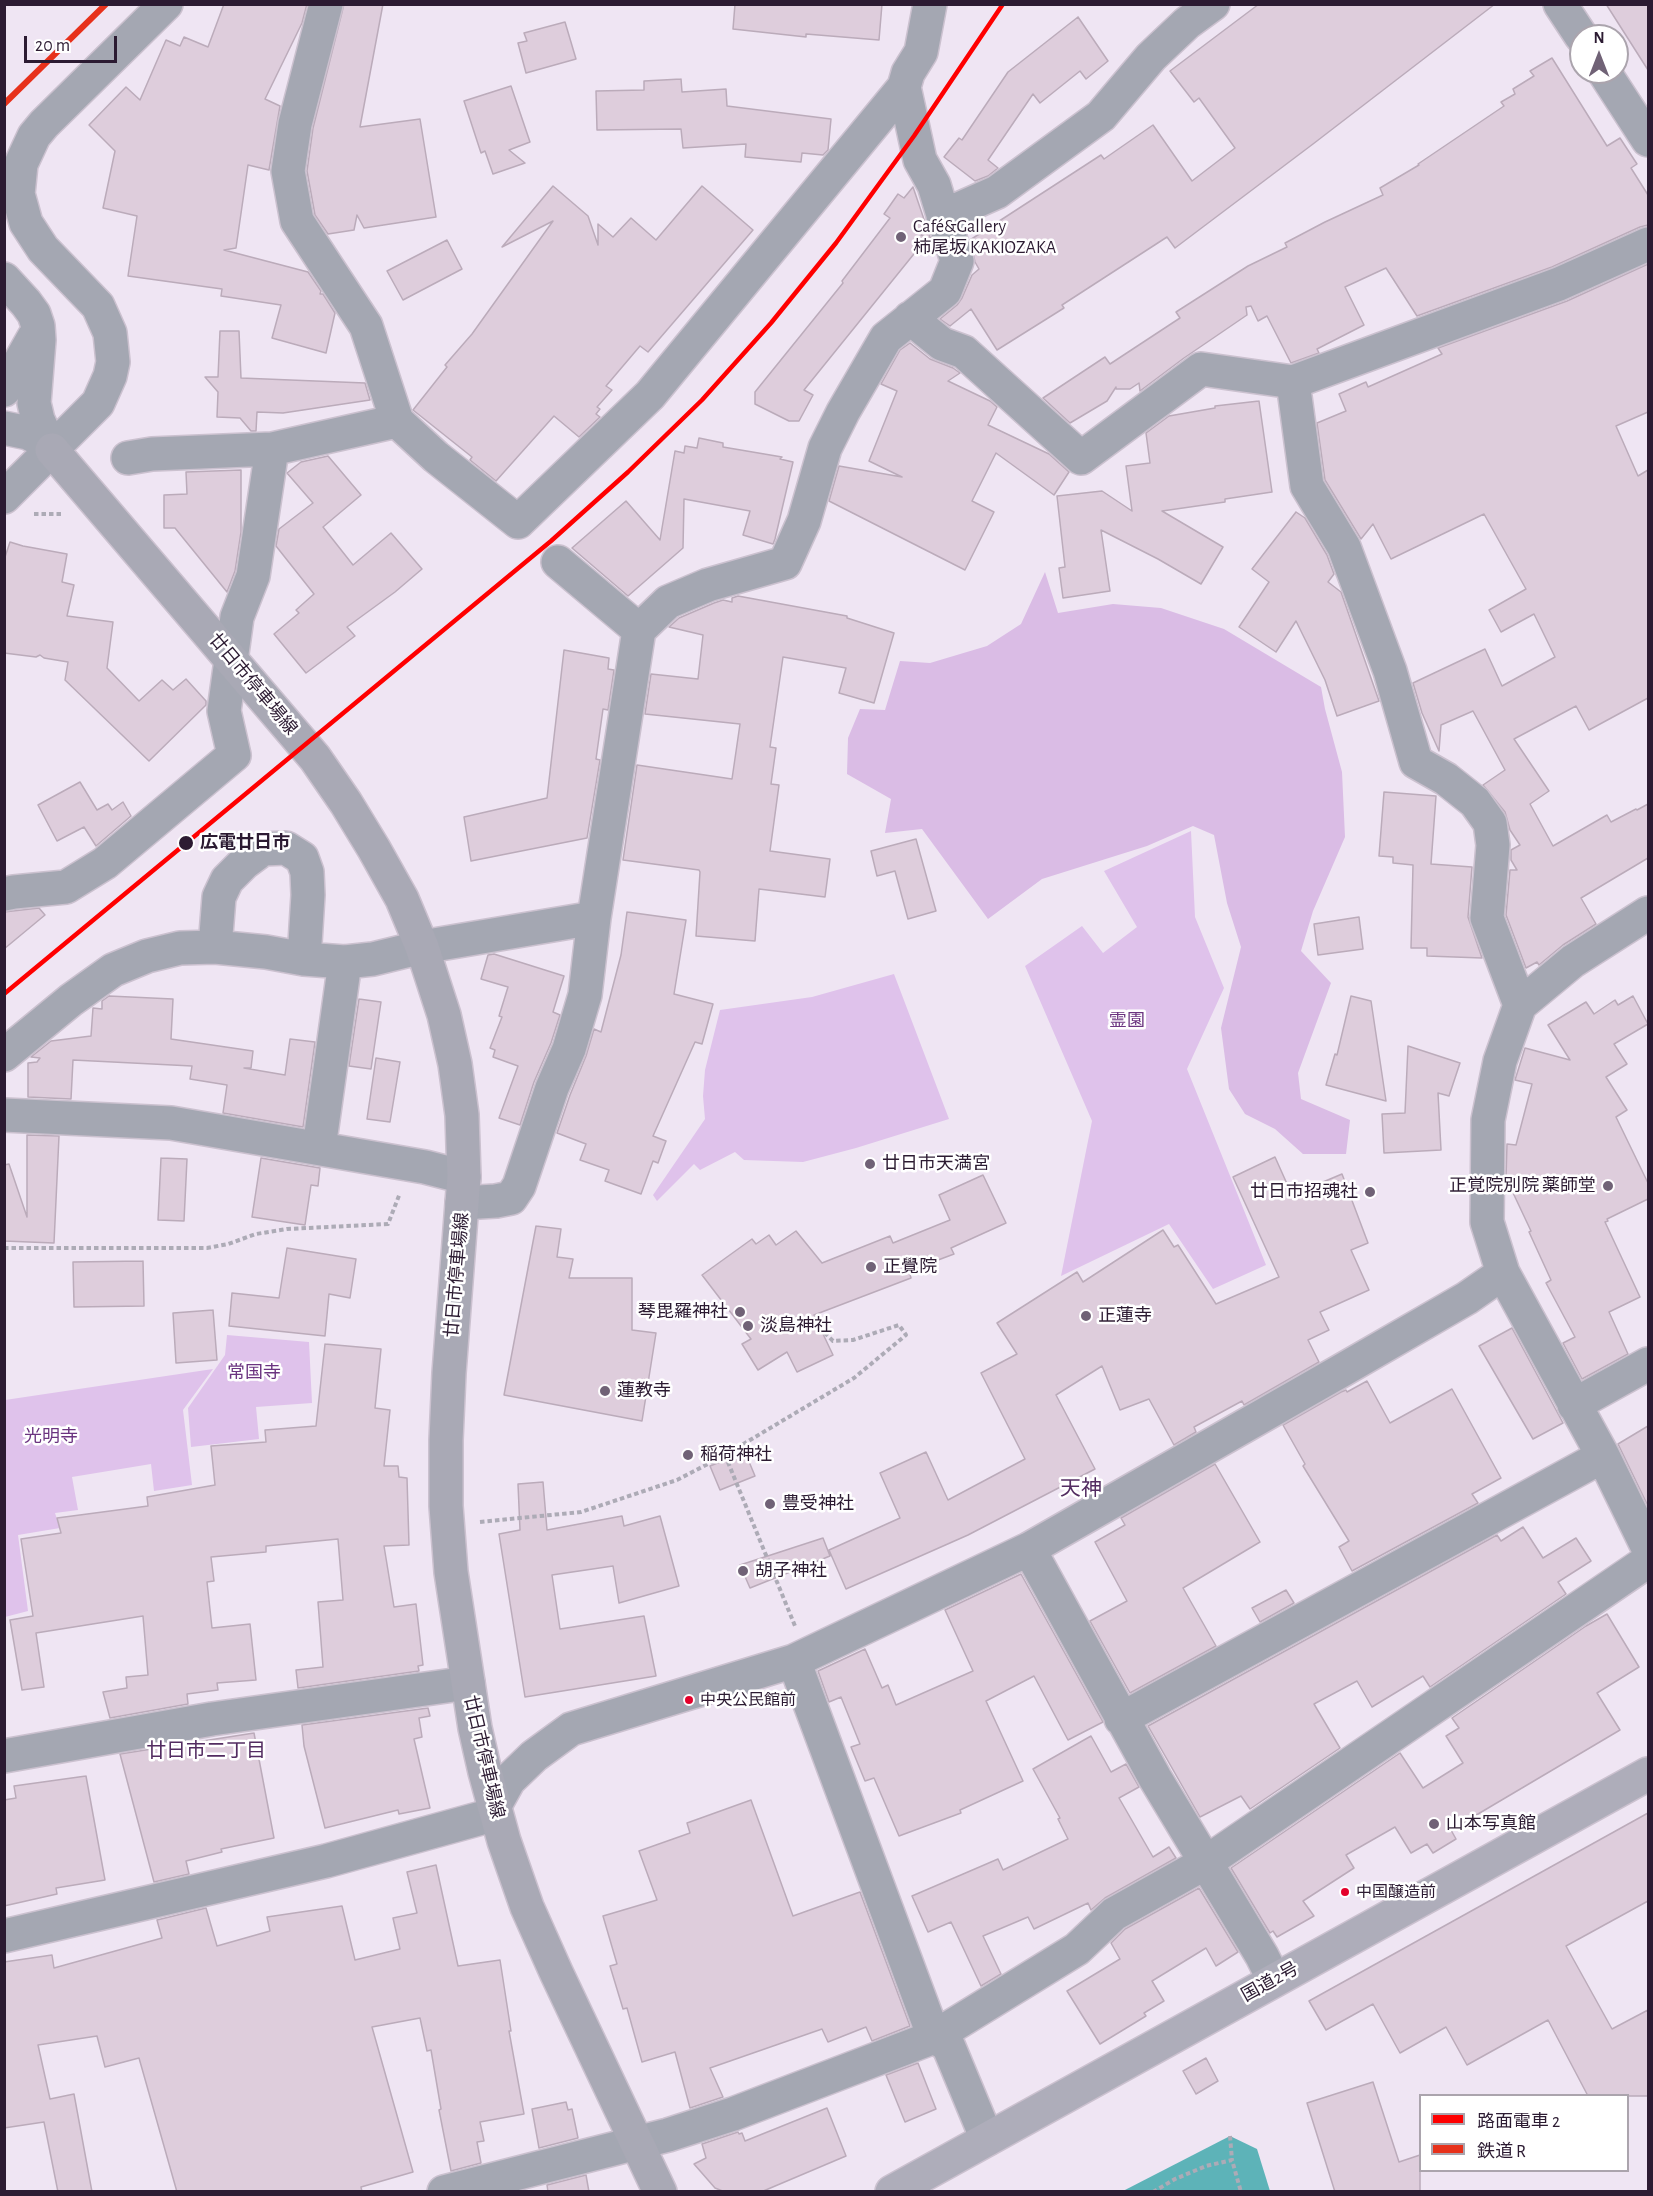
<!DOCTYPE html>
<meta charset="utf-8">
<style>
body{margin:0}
#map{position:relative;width:1653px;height:2196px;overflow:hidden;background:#efe5f3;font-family:"Alegreya Sans","Noto Sans JP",sans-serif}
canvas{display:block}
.frame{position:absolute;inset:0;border:6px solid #2c1b32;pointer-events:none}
.legend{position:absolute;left:1419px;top:2094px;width:210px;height:78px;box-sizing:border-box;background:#fff;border:2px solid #aba4ad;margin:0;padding:8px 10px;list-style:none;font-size:18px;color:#2c1b32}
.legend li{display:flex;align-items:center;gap:12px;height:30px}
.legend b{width:30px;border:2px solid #aba4ad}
.north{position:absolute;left:1569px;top:24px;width:60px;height:60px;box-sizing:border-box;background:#fff;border:2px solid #aba4ad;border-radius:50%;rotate:0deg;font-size:16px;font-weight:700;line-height:24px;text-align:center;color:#2c1b32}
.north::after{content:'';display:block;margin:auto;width:21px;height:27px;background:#706276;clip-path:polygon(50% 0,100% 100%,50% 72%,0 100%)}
.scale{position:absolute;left:24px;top:36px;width:93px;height:27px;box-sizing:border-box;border:3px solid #2c1b32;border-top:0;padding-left:8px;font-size:18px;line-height:21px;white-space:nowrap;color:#2c1b32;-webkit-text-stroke:4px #fff;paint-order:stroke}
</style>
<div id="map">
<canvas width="1653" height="2196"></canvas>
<div class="frame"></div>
<ul class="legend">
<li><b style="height:8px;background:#f00"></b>路面電車 2</li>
<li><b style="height:8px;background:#e7311b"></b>鉄道 R</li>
</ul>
<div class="north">N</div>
<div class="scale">20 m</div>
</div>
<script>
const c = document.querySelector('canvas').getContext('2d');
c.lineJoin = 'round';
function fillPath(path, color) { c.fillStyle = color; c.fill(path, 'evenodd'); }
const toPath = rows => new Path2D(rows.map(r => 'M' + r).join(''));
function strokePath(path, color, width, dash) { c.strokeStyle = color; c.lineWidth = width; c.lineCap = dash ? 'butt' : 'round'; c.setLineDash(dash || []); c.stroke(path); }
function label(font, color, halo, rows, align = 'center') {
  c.font = font + ' "Alegreya Sans","Noto Sans JP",sans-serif'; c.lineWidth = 5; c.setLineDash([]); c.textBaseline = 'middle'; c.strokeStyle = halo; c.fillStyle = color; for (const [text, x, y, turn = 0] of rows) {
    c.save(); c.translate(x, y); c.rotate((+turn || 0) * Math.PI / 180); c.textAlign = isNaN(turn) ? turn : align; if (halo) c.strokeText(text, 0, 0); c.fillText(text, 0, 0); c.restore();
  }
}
fillPath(toPath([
 [1191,831,1195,917,1224,988,1187,1069,1266,1265,1213,1289,1169,1224,1061,1276,1092,1121,1025,966,1082,926,1103,953,1137,927,1104,871],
 [894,974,949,1119,856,1148,803,1162,744,1160,735,1152,700,1170,694,1164,657,1201,653,1195,705,1119,703,1096,705,1070,720,1010,812,997],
 [227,1335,309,1342,312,1403,256,1407,259,1439,191,1447,188,1408,225,1355],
 [213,1369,183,1410,192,1485,154,1491,151,1464,72,1477,78,1510,55,1513,60,1528,18,1535,28,1611,5,1617,5,1400]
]), '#dfc2eb');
fillPath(toPath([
 [1045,572,1058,613,1113,604,1161,608,1224,629,1321,687,1325,709,1342,772,1345,837,1313,911,1301,951,1331,983,1298,1073,1301,1099,1350,1120,1346,1154,1303,1154,1275,1129,1245,1114,1229,1089,1221,1028,1241,947,1227,903,1214,835,1193,826,1147,846,1042,879,988,919,922,829,885,833,891,799,847,774,848,738,860,709,885,710,900,661,930,663,987,646,1021,624]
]), '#dabce5');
fillPath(toPath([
 [1230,2136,1257,2149,1270,2191,1123,2191]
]), '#5db3b8');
const building = toPath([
 [224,4,307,4,302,23,265,99,280,106,269,170,248,165,236,248,224,250,308,272,321,291,320,294,323,294,335,313,326,353,272,338,281,305,221,296,222,289,128,276,137,216,103,208,115,151,89,125,126,87,140,100,166,40,180,46,184,37,208,47,224,4],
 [344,4,383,4,360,127,420,119,436,217,364,228,357,215,354,230,328,234,315,215,307,171,313,128,344,4],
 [735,4,882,4,879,40,806,34,806,37,733,29,735,4],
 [1259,4,1495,4,1313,144,1175,248,1167,237,1062,305,1064,308,997,350,971,309,950,326,940,319,957,305,962,298,972,275,979,269,975,262,970,240,1101,155,1104,159,1153,125,1192,181,1235,148,1199,98,1194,102,1170,71,1259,4],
 [1606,4,1648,4,1648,70,1606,4],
 [1078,17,1108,61,1086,79,1080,71,1040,103,1033,94,988,160,998,168,988,176,975,181,944,157,959,138,962,140,1008,72,1078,17],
 [565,22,576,59,526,73,518,43,527,41,524,33,565,22],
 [1552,58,1607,146,1620,138,1637,164,1631,168,1648,195,1648,225,1640,227,1552,267,1417,316,1386,268,1345,287,1364,325,1317,349,1319,353,1291,363,1267,316,1258,321,1251,306,1246,307,1247,315,1184,358,1140,391,1139,383,1130,389,1116,389,1116,387,1107,401,1070,423,1043,398,1105,357,1110,364,1180,318,1176,312,1248,266,1287,247,1285,243,1325,222,1383,195,1380,188,1419,165,1418,164,1504,106,1501,102,1515,94,1513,89,1534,76,1530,71,1552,58],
 [681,79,682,92,726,89,727,106,831,119,828,150,823,155,802,153,801,162,745,157,746,144,683,148,681,129,597,130,596,91,644,90,644,81,681,79],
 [511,86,530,142,509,150,525,163,493,174,485,151,481,153,464,101,511,86],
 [553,186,588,216,598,245,598,224,613,237,631,218,656,240,702,186,753,230,648,352,640,346,606,386,612,390,597,407,600,409,596,414,600,417,579,437,554,416,496,481,470,460,472,457,413,410,447,367,445,365,472,334,553,221,502,247,553,186],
 [913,187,931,240,921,235,926,239,804,390,813,395,799,421,789,421,755,404,755,392,843,283,842,281,890,218,884,214,898,194,904,198,913,187],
 [447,240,462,269,403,300,387,271,447,240],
 [1648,264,1648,412,1616,426,1638,476,1648,470,1648,698,1589,730,1576,706,1514,739,1549,791,1530,804,1553,846,1607,815,1611,822,1636,809,1637,810,1648,804,1648,858,1581,898,1596,924,1563,945,1539,965,1537,962,1526,968,1506,915,1510,870,1517,870,1511,860,1511,850,1520,845,1510,830,1505,812,1483,785,1505,770,1473,711,1441,725,1439,751,1422,713,1413,683,1485,649,1502,686,1555,657,1534,614,1501,632,1489,610,1526,589,1484,514,1391,559,1373,524,1361,539,1325,480,1317,423,1346,411,1339,394,1366,382,1368,387,1442,354,1438,348,1567,301,1648,264],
 [220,331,239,331,241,378,365,383,370,400,283,413,257,412,256,431,251,431,240,418,217,417,218,392,205,377,218,377,220,331],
 [910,343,930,359,953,368,960,373,948,381,990,401,997,407,988,425,1049,454,1069,472,1054,495,996,453,972,501,994,512,965,570,829,501,839,466,902,477,869,461,897,391,881,384,900,350,910,343],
 [1259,401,1272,492,1225,499,1225,502,1162,511,1223,547,1201,584,1158,559,1101,530,1110,591,1063,598,1059,568,1065,567,1057,496,1102,491,1132,511,1126,466,1150,463,1146,433,1169,416,1215,408,1215,406,1259,401],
 [699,438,723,443,723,447,782,457,780,459,793,462,775,539,773,544,743,535,750,511,684,499,683,548,628,596,572,548,626,501,660,540,675,451,684,453,685,446,697,448,699,438],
 [328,456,361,495,323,527,353,565,391,533,422,569,395,592,347,627,355,636,306,673,274,634,299,613,296,610,314,594,276,546,279,529,313,503,287,473,301,462,328,456],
 [241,470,241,532,235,571,227,592,175,528,164,528,164,495,187,494,186,472,241,470],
 [1296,512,1305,518,1327,555,1334,574,1328,582,1341,592,1379,701,1337,716,1325,680,1296,621,1276,652,1239,627,1269,582,1252,569,1296,512],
 [10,542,23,546,67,554,62,582,74,585,67,616,113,622,107,668,139,701,162,680,173,690,186,679,206,701,206,705,149,761,65,680,68,662,44,658,40,655,36,657,4,653,4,560,10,542],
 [738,596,847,616,847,618,894,633,874,703,839,693,846,668,783,657,770,747,776,748,771,784,779,785,770,851,830,859,825,897,759,889,755,941,696,936,700,872,699,870,623,860,637,765,732,779,740,724,645,714,651,674,698,679,703,635,669,627,679,618,714,603,723,600,732,602,732,598,738,596],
 [564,650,609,658,608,669,614,670,608,710,603,709,596,759,600,760,587,838,471,861,464,817,547,798,564,650],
 [80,782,97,810,108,804,112,810,123,802,131,816,96,846,84,827,57,841,38,805,80,782],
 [1384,792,1436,796,1431,864,1472,867,1468,917,1482,958,1427,956,1427,948,1411,948,1413,865,1393,863,1393,857,1379,856,1384,792],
 [916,839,936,911,908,919,895,871,877,876,871,851,916,839],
 [39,908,45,915,4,949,4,912,39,908],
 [627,912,686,920,674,994,713,1004,702,1044,695,1042,653,1136,666,1141,658,1163,653,1161,641,1194,605,1181,609,1170,580,1160,586,1144,557,1133,570,1095,586,1056,594,1029,601,1032,621,955,627,912],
 [1359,917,1363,949,1318,955,1314,924,1359,917],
 [494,954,564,976,553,1012,560,1015,551,1043,534,1082,520,1125,499,1118,518,1066,493,1057,495,1050,490,1048,502,1017,499,1016,508,987,481,979,488,955,494,954],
 [109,996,173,999,171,1039,253,1051,251,1068,244,1068,285,1075,290,1039,315,1042,303,1127,223,1113,227,1085,190,1079,192,1066,73,1060,71,1099,28,1097,28,1063,37,1062,40,1058,31,1057,51,1041,91,1036,93,1008,102,1009,102,1001,109,996],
 [1351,996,1371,1001,1386,1101,1326,1085,1335,1054,1337,1055,1351,996],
 [1633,996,1648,1024,1614,1044,1627,1064,1606,1077,1627,1110,1616,1117,1648,1183,1648,1199,1607,1219,1608,1221,1605,1222,1640,1297,1609,1312,1628,1354,1582,1379,1563,1343,1575,1337,1546,1283,1551,1280,1529,1232,1531,1231,1506,1178,1507,1144,1516,1145,1532,1084,1515,1080,1525,1048,1570,1060,1548,1025,1586,1002,1594,1014,1615,1000,1618,1005,1633,996],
 [359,999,381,1002,371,1069,349,1066,359,999],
 [1408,1046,1460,1063,1449,1096,1438,1093,1441,1150,1384,1153,1382,1114,1405,1113,1408,1046],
 [376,1058,400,1062,390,1122,367,1119,376,1058],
 [27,1135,59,1136,54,1243,4,1241,4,1165,9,1164,27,1217,27,1135],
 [1275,1157,1292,1195,1342,1174,1368,1243,1351,1250,1369,1290,1320,1312,1329,1330,1308,1340,1319,1362,1244,1405,1242,1401,1194,1427,1196,1432,1174,1445,1149,1399,1120,1410,1102,1366,1056,1395,1095,1469,968,1535,846,1589,829,1550,900,1518,880,1473,926,1452,948,1500,1025,1459,981,1373,1017,1354,997,1323,1077,1272,1083,1282,1163,1230,1174,1247,1178,1245,1216,1304,1279,1277,1233,1177,1275,1157],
 [161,1158,187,1159,184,1221,158,1220,161,1158],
 [261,1158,320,1168,318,1186,311,1185,305,1225,252,1217,261,1158],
 [983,1175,1006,1223,951,1248,954,1254,909,1271,911,1278,814,1315,833,1355,797,1372,787,1352,758,1370,742,1344,751,1339,702,1275,752,1239,756,1244,769,1235,776,1245,796,1231,822,1263,890,1236,893,1243,950,1220,939,1195,983,1175],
 [536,1226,561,1229,557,1257,573,1259,569,1278,632,1278,632,1330,656,1333,642,1421,504,1395,536,1226],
 [287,1248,356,1259,350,1298,329,1294,325,1336,229,1326,232,1293,279,1298,287,1248],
 [143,1261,144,1306,74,1307,73,1262,143,1261],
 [213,1310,217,1360,176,1363,173,1313,213,1310],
 [1512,1328,1563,1423,1533,1439,1479,1346,1512,1328],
 [325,1344,381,1349,375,1408,390,1410,384,1466,398,1466,399,1477,407,1478,409,1545,384,1546,394,1607,416,1604,423,1665,418,1666,419,1671,298,1688,296,1670,323,1667,318,1602,343,1600,338,1539,266,1546,266,1552,211,1557,214,1581,207,1582,212,1628,250,1624,256,1680,217,1683,218,1690,187,1694,188,1704,110,1718,103,1692,127,1688,126,1677,148,1675,143,1616,36,1633,44,1687,22,1690,10,1620,33,1616,21,1539,61,1533,57,1518,148,1506,147,1497,215,1485,211,1446,266,1442,265,1430,316,1426,325,1344],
 [1367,1381,1390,1423,1452,1389,1501,1478,1472,1494,1478,1503,1352,1571,1339,1547,1349,1541,1303,1466,1305,1464,1283,1425,1341,1392,1346,1390,1347,1392,1367,1381],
 [1648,1426,1648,1506,1618,1444,1648,1426],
 [745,1452,755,1476,720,1490,710,1466,745,1452],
 [1215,1464,1260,1542,1183,1588,1216,1646,1130,1693,1090,1621,1127,1601,1095,1542,1125,1525,1121,1518,1215,1464],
 [543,1482,547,1530,622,1516,624,1526,660,1516,679,1586,619,1603,613,1566,552,1575,560,1629,644,1616,656,1676,525,1697,499,1534,520,1530,518,1484,543,1482],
 [1523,1527,1543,1558,1576,1538,1591,1561,1558,1582,1566,1594,1430,1687,1423,1676,1372,1707,1357,1681,1314,1704,1340,1748,1250,1809,1241,1796,1200,1817,1148,1726,1497,1535,1501,1541,1523,1527],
 [823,1538,830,1556,750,1588,740,1565,823,1538],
 [1021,1574,1103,1722,1068,1740,1034,1676,986,1701,1023,1781,960,1810,961,1813,899,1836,874,1778,865,1781,851,1747,860,1744,841,1697,829,1702,818,1671,865,1649,882,1688,888,1685,896,1705,973,1671,945,1610,1021,1574],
 [1286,1590,1294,1603,1260,1622,1252,1608,1286,1590],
 [1607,1614,1639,1667,1597,1693,1620,1730,1451,1830,1456,1839,1433,1853,1427,1844,1411,1853,1395,1827,1346,1855,1354,1868,1303,1901,1314,1916,1277,1937,1273,1931,1270,1933,1231,1868,1400,1753,1423,1788,1463,1763,1446,1736,1459,1728,1452,1718,1586,1626,1607,1614],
 [428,1708,430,1716,419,1718,422,1737,414,1739,430,1808,399,1814,398,1810,325,1828,304,1746,302,1725,428,1708],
 [254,1733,274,1838,221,1849,222,1852,186,1861,189,1874,154,1882,120,1754,254,1733],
 [1091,1736,1111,1772,1126,1764,1139,1787,1119,1798,1153,1857,1169,1847,1176,1858,1105,1898,1091,1910,1088,1903,1034,1929,1028,1917,983,1936,1001,1974,981,1986,951,1922,928,1932,912,1896,998,1859,1003,1870,1068,1839,1058,1819,1060,1818,1033,1769,1091,1736],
 [86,1776,105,1880,56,1888,57,1894,4,1906,4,1800,16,1798,14,1786,86,1776],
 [751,1800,793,1916,860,1892,910,2026,872,2041,866,2027,828,2042,822,2029,710,2068,723,2097,690,2108,675,2052,642,2062,627,2008,623,2009,610,1966,617,1964,603,1916,657,1900,639,1851,690,1833,687,1823,751,1800],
 [1648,1813,1648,1901,1566,1946,1612,2029,1648,2010,1648,2096,1588,2096,1548,2020,1467,2065,1446,2027,1400,2053,1373,2004,1326,2030,1309,2001,1648,1813],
 [436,1865,458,1966,500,1960,511,2031,509,2031,524,2114,480,2122,484,2141,477,2142,481,2163,451,2171,439,2110,441,2109,431,2050,427,2051,420,2018,372,2027,413,2172,361,2187,362,2192,177,2192,139,2058,105,2067,97,2036,38,2045,50,2099,74,2094,92,2192,58,2192,44,2122,4,2128,4,1962,52,1955,54,1968,162,1938,157,1920,206,1908,217,1946,270,1931,267,1917,342,1906,355,1960,400,1949,393,1918,417,1913,407,1872,436,1865],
 [1199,1888,1238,1952,1216,1966,1206,1948,1152,1981,1164,2001,1144,2013,1146,2016,1100,2044,1067,1991,1120,1959,1111,1943,1125,1929,1199,1888],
 [1206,2058,1218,2081,1196,2094,1183,2071,1206,2058],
 [918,2063,936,2109,905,2122,886,2075,918,2063],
 [1373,2082,1399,2162,1420,2155,1420,2192,1335,2192,1307,2103,1373,2082],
 [566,2102,568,2110,572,2109,578,2138,539,2148,532,2109,566,2102],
 [827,2108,846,2156,761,2192,725,2192,715,2188,694,2164,706,2158,702,2144,738,2132,739,2134,742,2133,745,2141,827,2108],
 [586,2175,589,2192,548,2192,547,2185,586,2175]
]);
fillPath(building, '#decddc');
strokePath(building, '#bbabba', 1.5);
const minor = toPath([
 [326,4,295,124,288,171,297,221,366,326,397,421,436,457,518,522,650,395,904,87,908,73,921,52,930,4],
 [1560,4,1581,36],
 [1604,72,1648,140],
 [943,216,997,192,1101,116,1151,57,1187,23,1213,4],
 [4,279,26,303,34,314,38,326,39,340,34,403,38,420,52,450],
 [910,318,942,344,964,352,1081,458,1201,369,1293,382,1307,486,1344,547,1390,671,1416,762,1446,779,1475,802,1490,823,1493,845,1487,918,1520,1005],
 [1293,382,1559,284,1648,244],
 [4,390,34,337],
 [4,428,28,433,41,440,52,450],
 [128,458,152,454,272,449,397,421],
 [4,497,98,403,110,376,113,362,110,333,98,306,43,249,26,223,18,194,21,164,34,136,44,124,166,4],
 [639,630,668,602,708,585,785,563,804,521,825,448,843,412,886,338,945,291,957,261,934,185,920,160,904,87],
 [4,894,14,892,66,887,105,863,234,755,224,711,237,617,253,576,272,449],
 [1648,913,1573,961,1520,1005,1500,1061,1488,1120,1487,1222,1503,1273,1603,1456,1648,1548],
 [215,947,219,897,227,880,244,863,263,849,286,848,302,858,307,872,308,895,304,959],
 [4,1055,71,1000,113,970,147,956,180,948,215,947,266,952,304,959,345,962,373,959,422,947,594,918],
 [4,1115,171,1123,425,1167,464,1177],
 [319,1148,345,962],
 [462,1203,496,1201,511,1198,519,1186,552,1088,569,1049,585,995,594,918,639,630,558,562],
 [1574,1405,1648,1364],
 [1029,1549,1155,1778,1262,1956,1274,1980],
 [794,1661,934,2037,948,2045,987,2139],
 [1121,1719,1603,1456],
 [4,1756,212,1719,468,1683],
 [494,1807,509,1780,534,1756,571,1729,794,1661,1029,1549,1339,1372,1467,1298,1503,1273],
 [4,1936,326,1861,496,1814],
 [444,2192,668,2135,733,2114,934,2037,1077,1949,1114,1914,1205,1863,1648,1561]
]);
const major = toPath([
 [52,450,315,758,346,803,374,849,402,899,422,947,444,1015,455,1064,462,1115,464,1177,449,1373,446,1440,446,1506,451,1572,475,1728,485,1772,504,1841,527,1907,556,1972,660,2192]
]);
const highway = toPath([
 [892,2192,1648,1774]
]);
strokePath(minor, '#cbc1cf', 36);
strokePath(major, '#cbc1cf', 36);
strokePath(highway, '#cbc1cf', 36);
strokePath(toPath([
 [34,514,63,514],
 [4,1248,207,1248,228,1244,256,1234,287,1229,388,1224,400,1193],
 [725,1455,795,1626],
 [480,1522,581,1512,677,1480,725,1455,854,1378,906,1335,899,1325,853,1340,833,1341,820,1328],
 [1230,2136,1232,2160],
 [1153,2192,1175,2179,1206,2166,1232,2160,1241,2192]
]), '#adabb6', 4, [4.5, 3]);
strokePath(minor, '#a4a7b2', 33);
strokePath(major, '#a9a9b5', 33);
strokePath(highway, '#aeadba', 33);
strokePath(toPath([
 [4,104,106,4]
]), '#e7311b', 6);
strokePath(toPath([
 [4,994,551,541,628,472,702,400,771,323,836,243,914,136,1003,4]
]), '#f00', 4.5);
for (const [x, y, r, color] of [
 [901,237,6,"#706276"],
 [186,843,8,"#2c1b32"],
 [870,1164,6,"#706276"],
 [1608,1186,6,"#706276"],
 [1370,1192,6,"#706276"],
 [871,1267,6,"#706276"],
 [740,1312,6,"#706276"],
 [1086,1316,6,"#706276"],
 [748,1326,6,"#706276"],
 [605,1391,6,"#706276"],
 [688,1455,6,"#706276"],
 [770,1504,6,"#706276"],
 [743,1571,6,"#706276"],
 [689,1700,5,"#e4002b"],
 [1434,1824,6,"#706276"],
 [1345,1892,5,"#e4002b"]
]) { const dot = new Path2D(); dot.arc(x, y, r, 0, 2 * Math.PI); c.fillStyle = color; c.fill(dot); strokePath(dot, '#fff', 2); }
label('16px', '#2c1b32', '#fff', [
 ["中央公民館前",700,1700],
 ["中国醸造前",1356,1892]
], 'left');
label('18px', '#2c1b32', '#fff', [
 ["Café&Gallery",913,227],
 ["柿尾坂 KAKIOZAKA",913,248],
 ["廿日市天満宮",882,1164],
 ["正覚院別院 薬師堂",1596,1186,"right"],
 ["廿日市招魂社",1358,1192,"right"],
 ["正覺院",883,1267],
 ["琴毘羅神社",728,1312,"right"],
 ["正蓮寺",1098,1316],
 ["淡島神社",760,1326],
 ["蓮教寺",617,1391],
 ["稲荷神社",700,1455],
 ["豊受神社",782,1504],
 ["胡子神社",755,1571],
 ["山本写真館",1446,1824]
], 'left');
label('18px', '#2c1b32', '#fff', [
 ["廿日市停車場線",253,684,50],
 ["廿日市停車場線",457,1275,-85],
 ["廿日市停車場線",484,1757,77],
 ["国道2号",1270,1982,-29]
]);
label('bold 18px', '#2c1b32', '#fff', [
 ["広電廿日市",200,843]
], 'left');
label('18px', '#6b3480', '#fff', [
 ["霊園",1127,1021],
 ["常国寺",254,1373],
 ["光明寺",51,1437]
]);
label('20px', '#532c61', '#fff', [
 ["廿日市二丁目",206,1751]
]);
label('21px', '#532c61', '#fff', [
 ["天神",1081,1489]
]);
</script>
